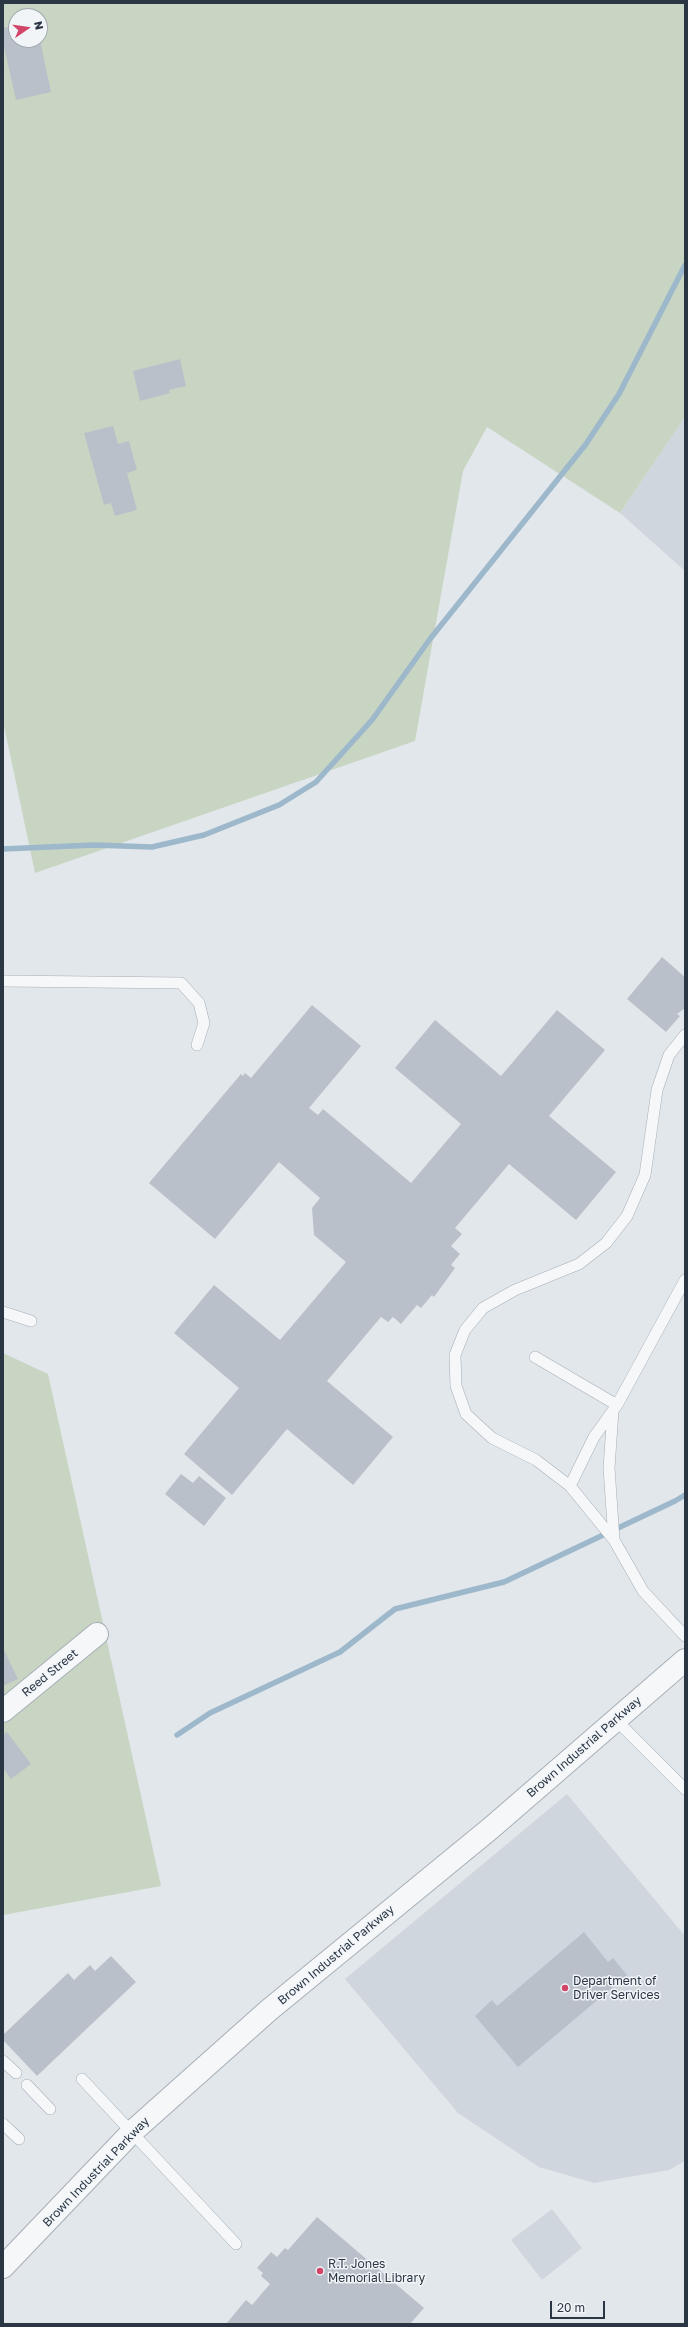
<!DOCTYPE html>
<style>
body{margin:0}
#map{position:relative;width:688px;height:2327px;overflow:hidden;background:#e2e7eb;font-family:"Golos Text",sans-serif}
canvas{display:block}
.frame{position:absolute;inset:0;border:4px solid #2a3644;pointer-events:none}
.north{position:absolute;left:8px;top:8px;width:40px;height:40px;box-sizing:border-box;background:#f2f5f8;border:1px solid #a2a9b0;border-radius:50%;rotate:77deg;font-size:11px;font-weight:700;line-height:16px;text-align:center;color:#2a3644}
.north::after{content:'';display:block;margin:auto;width:14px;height:18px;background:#d14668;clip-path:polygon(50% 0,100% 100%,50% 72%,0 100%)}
.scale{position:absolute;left:550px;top:2301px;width:55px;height:18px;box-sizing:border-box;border:2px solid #2a3644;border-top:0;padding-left:5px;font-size:12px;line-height:14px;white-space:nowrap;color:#2a3644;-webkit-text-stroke:3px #f2f5f8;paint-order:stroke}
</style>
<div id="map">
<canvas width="688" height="2327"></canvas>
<div class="frame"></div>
<div class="north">N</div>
<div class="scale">20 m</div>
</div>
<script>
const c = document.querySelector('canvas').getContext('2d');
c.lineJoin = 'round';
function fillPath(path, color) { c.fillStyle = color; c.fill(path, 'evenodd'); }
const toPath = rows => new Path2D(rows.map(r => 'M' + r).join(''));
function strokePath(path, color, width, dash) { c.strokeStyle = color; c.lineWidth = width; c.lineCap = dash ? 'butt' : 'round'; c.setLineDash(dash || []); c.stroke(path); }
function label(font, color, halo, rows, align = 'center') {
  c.font = font + ' "Golos Text",sans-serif'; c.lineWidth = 3; c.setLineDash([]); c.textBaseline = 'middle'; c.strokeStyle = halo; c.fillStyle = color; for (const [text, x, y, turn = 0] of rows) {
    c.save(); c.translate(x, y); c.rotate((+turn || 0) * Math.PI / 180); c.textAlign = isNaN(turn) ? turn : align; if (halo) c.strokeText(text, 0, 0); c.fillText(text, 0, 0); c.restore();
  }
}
fillPath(toPath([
 [685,417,685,571,620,513],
 [567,1794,685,1936,685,2161,669,2170,594,2183,539,2167,458,2113,345,1979],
 [552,2209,582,2248,542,2280,511,2240]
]), '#d0d6dd');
fillPath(toPath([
 [3,3,685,3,685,417,620,513,487,427,463,471,415,741,35,873,3,721],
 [16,16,40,16,40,40,16,40],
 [3,1353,48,1374,161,1886,3,1915]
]), '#c9d5c3');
strokePath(toPath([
 [3,849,94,845,152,847,204,835,279,805,316,782,372,720,430,639,586,444,619,394,685,265],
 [177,1735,210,1713,340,1652,395,1609,504,1582,675,1501,685,1495]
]), '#9db8cb', 5.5);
fillPath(toPath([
 [16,25,16,40,40,40,51,92,16,100,3,42,3,28],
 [180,359,186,386,169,390,170,393,140,401,133,371],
 [113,426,118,444,129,441,137,470,127,473,137,510,115,516,111,503,104,505,84,433],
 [662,957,685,977,685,1008,677,1014,680,1016,666,1032,627,999],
 [312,1005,361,1046,309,1108,318,1115,323,1109,411,1183,461,1124,395,1068,435,1020,501,1076,557,1010,605,1050,549,1116,616,1172,576,1220,509,1164,455,1228,462,1234,451,1246,460,1254,451,1265,455,1268,434,1297,432,1295,421,1308,417,1305,401,1324,393,1317,388,1322,381,1317,327,1381,393,1437,353,1485,287,1429,232,1495,184,1454,239,1388,174,1333,214,1285,280,1340,346,1262,314,1235,312,1208,320,1198,279,1162,215,1239,149,1183,241,1074,243,1076,245,1073,251,1078],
 [181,1474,193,1483,199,1476,226,1498,204,1526,165,1494],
 [3,1648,18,1679,3,1686],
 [7,1732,31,1764,11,1779,3,1768,3,1735],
 [584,1932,608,1962,613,1958,627,1975,518,2067,475,2016,492,2000,497,2006],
 [111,1956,136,1982,37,2076,3,2040,3,2035,68,1973,74,1980,90,1965,95,1971],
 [317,2217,424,2308,410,2324,226,2324,246,2300,252,2305,270,2284,261,2276,263,2273,257,2268,271,2252,277,2257,285,2248,288,2250]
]), '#b9c0c9');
const lane = toPath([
 [3,981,181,983,199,1003,204,1023,197,1045],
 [3,1312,31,1321],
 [535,1357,617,1405,594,1437,570,1486,614,1540,609,1468,613,1411],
 [617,1405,685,1280],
 [570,1486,536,1460,492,1438,466,1414,456,1386,455,1355,465,1330,483,1308,515,1290,579,1264,606,1243,627,1216,645,1175,657,1090,669,1055,685,1035],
 [614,1540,643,1591,685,1636],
 [616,1720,685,1789],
 [3,2061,16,2073],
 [82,2079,236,2244],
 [27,2085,50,2109],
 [3,2124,19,2139]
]);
const street = toPath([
 [3,1711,97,1634],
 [3,2267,132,2132,269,2010,491,1828,685,1660]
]);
strokePath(lane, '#a7aeb6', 12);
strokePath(street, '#a7aeb6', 24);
strokePath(lane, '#f5f7f9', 11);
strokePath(street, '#f5f7f9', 22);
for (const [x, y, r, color] of [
 [565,1988,4,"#d14668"],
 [320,2271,4,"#d14668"]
]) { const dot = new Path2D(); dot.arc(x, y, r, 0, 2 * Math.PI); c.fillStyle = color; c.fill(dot); strokePath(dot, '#f2f5f8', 1.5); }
label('12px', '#2a3644', '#f2f5f8', [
 ["Reed Street",50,1673,-39],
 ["Brown Industrial Parkway",584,1747,-41],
 ["Brown Industrial Parkway",336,1955,-40],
 ["Brown Industrial Parkway",96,2172,-46]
]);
label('12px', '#2a3644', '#f2f5f8', [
 ["Department of",573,1981],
 ["Driver Services",573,1995],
 ["R.T. Jones",328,2264],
 ["Memorial Library",328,2278]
], 'left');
</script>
